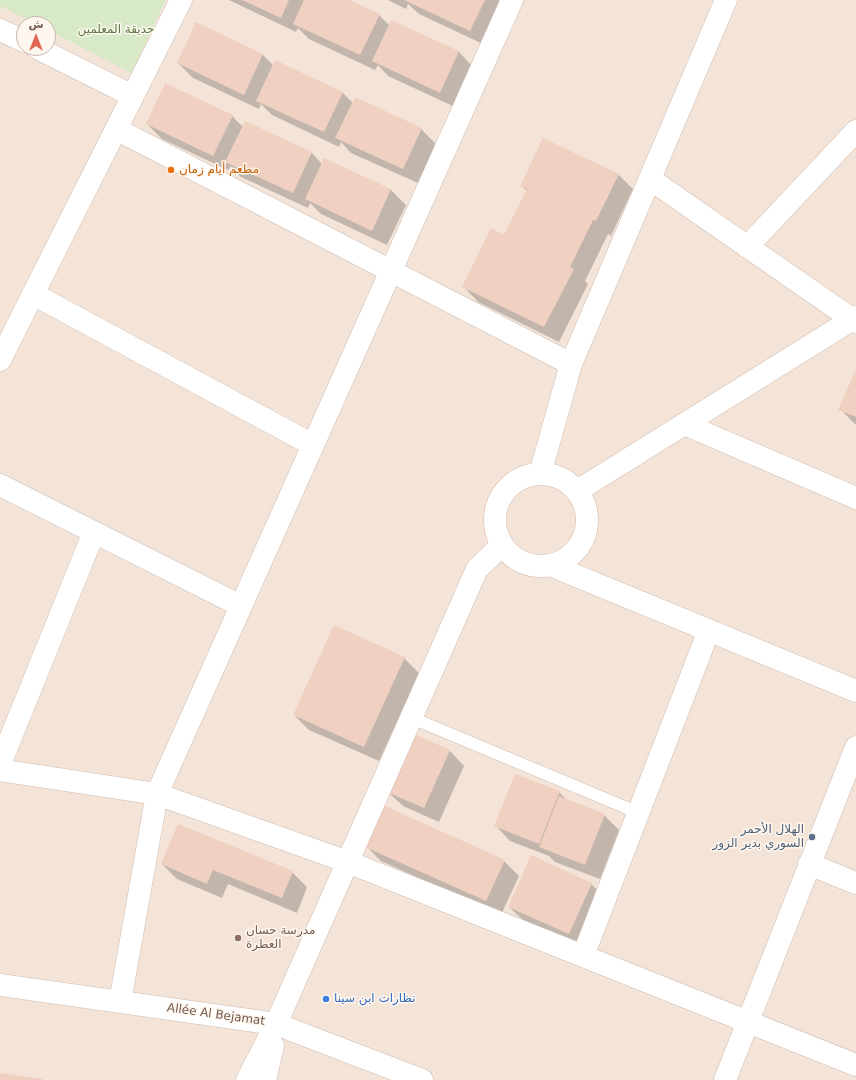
<!DOCTYPE html>
<meta charset="utf-8">
<style>
body{margin:0}
#map{position:relative;width:856px;height:1080px;overflow:hidden;background:#fcf3e9;font-family:"DejaVu Sans","Noto Naskh Arabic",sans-serif}
canvas{display:block}
.north{position:absolute;left:16px;top:16px;width:40px;height:40px;box-sizing:border-box;background:#fef7ef;border:1px solid #c7b7ae;border-radius:50%;rotate:0deg;font-size:11px;font-weight:700;line-height:16px;text-align:center;color:#75584d}
.north::after{content:'';display:block;margin:auto;width:14px;height:18px;background:#e06653;clip-path:polygon(50% 0,100% 100%,50% 72%,0 100%)}
</style>
<div id="map">
<canvas width="856" height="1080"></canvas>
<div class="north">ش</div>
</div>
<script>
const c = document.querySelector('canvas').getContext('2d');
c.lineJoin = 'round';
function fillPath(path, color) { c.fillStyle = color; c.fill(path, 'evenodd'); }
const toPath = rows => new Path2D(rows.map(r => 'M' + r).join(''));
function strokePath(path, color, width, dash) { c.strokeStyle = color; c.lineWidth = width; c.lineCap = dash ? 'butt' : 'round'; c.setLineDash(dash || []); c.stroke(path); }
function label(font, color, halo, rows, align = 'center') {
  c.font = font + ' "DejaVu Sans","Noto Naskh Arabic",sans-serif'; c.lineWidth = 3; c.setLineDash([]); c.textBaseline = 'middle'; c.strokeStyle = halo; c.fillStyle = color; for (const [text, x, y, turn = 0] of rows) {
    c.save(); c.translate(x, y); c.rotate((+turn || 0) * Math.PI / 180); c.textAlign = isNaN(turn) ? turn : align; if (halo) c.strokeText(text, 0, 0); c.fillText(text, 0, 0); c.restore();
  }
}
fillPath(toPath([
 [0,0,856,0,856,1080,0,1080],
 [24,24,48,24,48,48,24,48]
]), '#f3e4d7');
fillPath(toPath([
 [0,0,166,0,131,73,48,30,48,24,36,24,0,6]
]), '#d8e9c7');
fillPath(toPath([
 [229,0,346,0,379,15,390,26,392,21,459,52,473,67,455,107,388,76,378,65,375,70,309,39,298,28,296,32],
 [388,0,498,0,504,6,485,45,419,14,408,4,406,9],
 [196,23,263,55,274,66,342,92,353,103,421,129,436,144,418,183,351,153,341,142,339,147,272,115,261,104,259,109,193,78,178,63],
 [232,116,243,127,245,122,312,153,322,164,325,159,391,190,406,205,387,245,321,214,310,203,308,208,241,177,231,166,228,170,162,139,147,124],
 [618,174,633,189,611,236,608,234,585,281,588,284,559,342,478,302,464,287,505,236,527,191,522,186],
 [856,372,856,425,840,409],
 [404,658,419,673,379,761,309,730,294,715],
 [450,751,464,766,439,822,403,806,388,792],
 [559,792,568,801,604,815,619,830,600,879,555,862,549,856,510,841,496,826],
 [366,846,504,861,519,876,501,915,381,861],
 [162,864,292,872,307,887,297,913,228,884,222,898,177,879],
 [591,884,606,898,584,948,524,921,509,907]
]), '#0003');
fillPath(toPath([
 [242,0,289,0,281,18],
 [304,0,349,0,380,14,360,55,293,24],
 [404,0,485,0,470,31],
 [391,20,459,51,440,93,372,61],
 [196,22,263,54,244,95,177,63],
 [275,60,343,92,324,132,256,101],
 [165,83,233,115,213,156,146,124],
 [355,97,422,128,403,169,335,138],
 [245,121,312,152,293,193,225,162],
 [543,138,619,174,596,221,593,220,570,267,574,269,544,327,462,287,491,228,504,235,527,189,520,186],
 [324,158,391,189,372,231,305,199],
 [856,369,856,417,838,410],
 [334,625,405,657,364,747,293,715],
 [412,733,450,750,424,808,387,792],
 [515,774,560,791,539,844,494,826],
 [559,796,605,814,585,865,539,847],
 [383,805,505,860,486,901,365,847],
 [178,824,293,871,282,898,213,870,207,884,161,864],
 [531,855,592,883,569,934,508,907],
 [0,1073,43,1079,42,1080,0,1080]
]), '#f0d0c1');
const lane = toPath([
 [412,718,639,813]
]);
const street = toPath([
 [0,30,24,41],
 [37,48,133,96],
 [116,129,571,364],
 [650,179,856,322],
 [747,247,856,131],
 [33,294,313,445],
 [0,360,181,0],
 [684,424,856,498],
 [540,474,571,364,726,0],
 [0,485,241,606],
 [550,565,856,691],
 [0,764,94,532],
 [0,770,157,794,348,862,856,1065],
 [809,864,856,883],
 [583,956,709,630],
 [0,985,276,1024,422,1080],
 [120,1002,157,794,512,0],
 [725,1080,856,747]
]);
const secondary = toPath([
 '495 520a46 46 0 1 1 92 0a46 46 0 1 1-92 0Z',
 [577,491,856,317],
 [247,1080,276,1024,477,569,502,545],
 [265,1080,273,1046]
]);
strokePath(lane, '#d0bcb1', 13);
strokePath(street, '#d0bcb1', 23);
strokePath(secondary, '#d2bbaf', 23);
strokePath(lane, '#fff', 12);
strokePath(street, '#fff', 22);
strokePath(secondary, '#fff', 22);
for (const [x, y, r, color] of [
 [171,170,4,"#e8710a"],
 [812,837,4,"#5c6f8a"],
 [238,938,4,"#8d6e63"],
 [326,999,4,"#3f7fe0"]
]) { const dot = new Path2D(); dot.arc(x, y, r, 0, 2 * Math.PI); c.fillStyle = color; c.fill(dot); strokePath(dot, '#fef7ef', 1.5); }
label('12px', '#5a7a45', '#fef7ef', [
 ["حديقة المعلمين",116,30]
]);
label('12px', '#c56008', '#fef7ef', [
 ["مطعم أيام زمان",179,170]
], 'left');
label('12px', '#4e5e75', '#fef7ef', [
 ["الهلال الأحمر",804,830],
 ["السوري بدير الزور",804,844]
], 'right');
label('12px', '#785e54', '#fef7ef', [
 ["مدرسة حسان",246,931],
 ["العطرة",246,945]
], 'left');
label('12px', '#366cbe', '#fef7ef', [
 ["نظارات ابن سينا",334,999]
], 'left');
label('12px', '#75584d', '#fef7ef', [
 ["Allée Al Bejamat",216,1015,8]
]);
</script>
